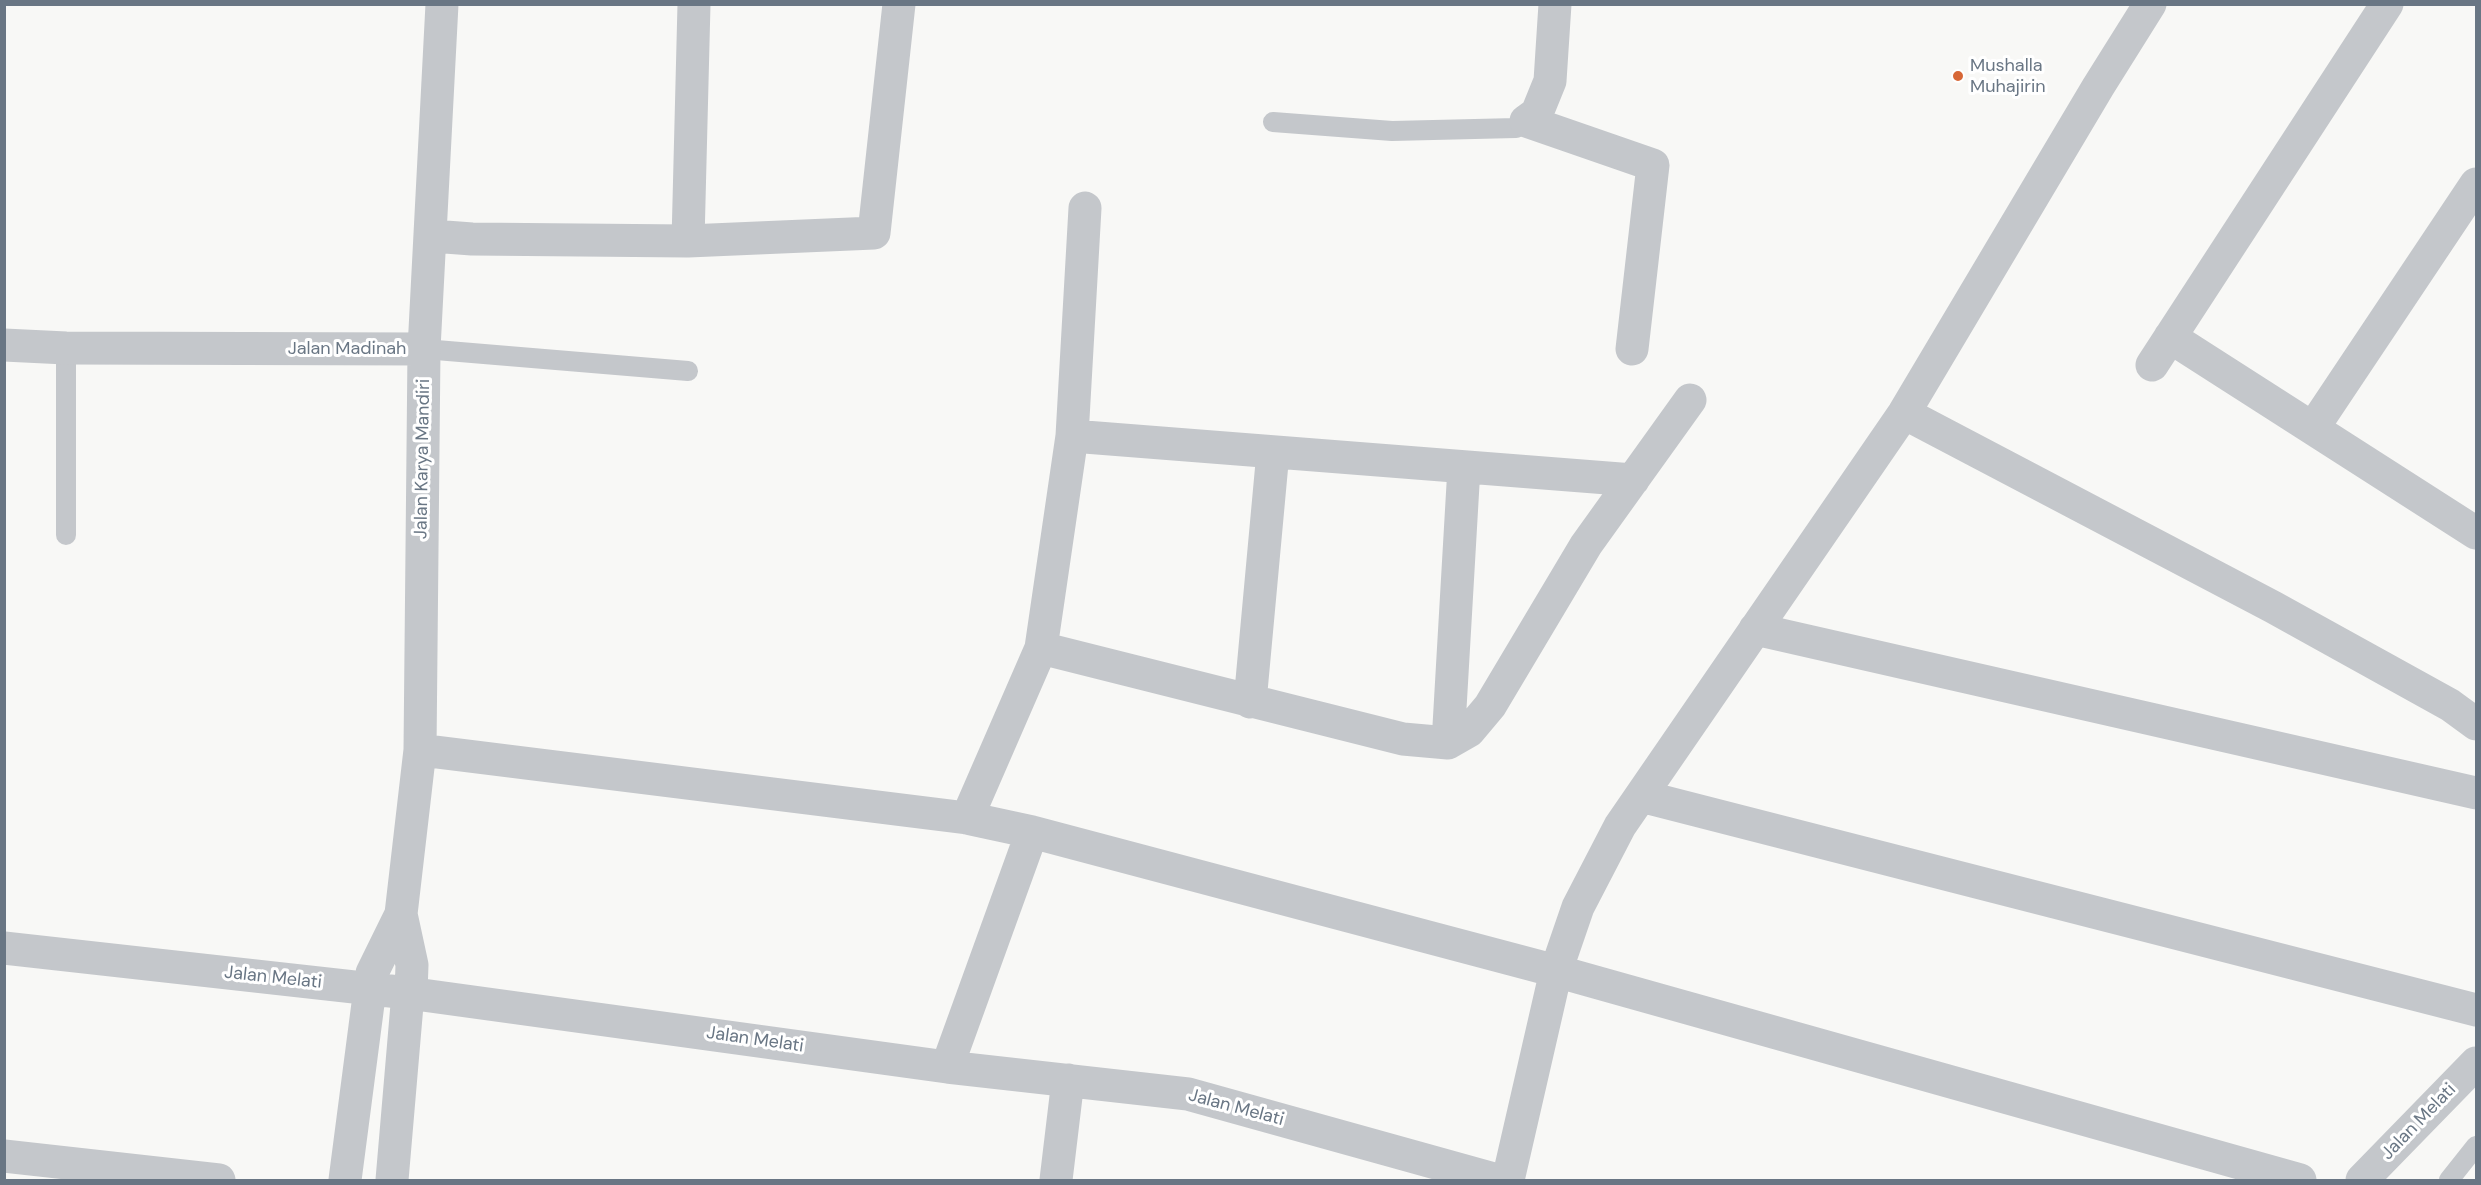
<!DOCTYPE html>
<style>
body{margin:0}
#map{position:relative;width:2481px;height:1185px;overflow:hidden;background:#f8f8f6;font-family:"DM Sans",sans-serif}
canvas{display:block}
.frame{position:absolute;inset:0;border:6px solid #697684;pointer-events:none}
</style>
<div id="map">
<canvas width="2481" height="1185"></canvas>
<div class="frame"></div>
</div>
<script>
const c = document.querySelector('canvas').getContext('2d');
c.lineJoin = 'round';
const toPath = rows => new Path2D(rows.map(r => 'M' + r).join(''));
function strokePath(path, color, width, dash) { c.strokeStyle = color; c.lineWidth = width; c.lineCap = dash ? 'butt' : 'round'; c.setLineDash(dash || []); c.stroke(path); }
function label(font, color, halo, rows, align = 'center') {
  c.font = font + ' "DM Sans",sans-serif'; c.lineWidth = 6; c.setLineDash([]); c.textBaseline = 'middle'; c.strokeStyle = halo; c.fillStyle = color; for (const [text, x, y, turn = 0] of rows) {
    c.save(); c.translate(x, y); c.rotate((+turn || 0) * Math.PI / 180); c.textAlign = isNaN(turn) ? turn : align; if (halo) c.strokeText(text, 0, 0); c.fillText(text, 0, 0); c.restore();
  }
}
strokePath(toPath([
 [1273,122,1392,131,1516,128,1526,121],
 [66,348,66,535],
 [424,349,688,371],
 [2449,1180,2476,1146]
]), '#c4c7cb', 20);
strokePath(toPath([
 [1526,121,1653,165,1632,349],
 [1526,121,1537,113,1550,81,1555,4],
 [432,236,472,239,688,241,874,233,899,4],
 [688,241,694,4],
 [2170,337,2476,533],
 [4,345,66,348,424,349],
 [2152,365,2387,4],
 [1904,413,2273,607,2450,705,2476,724],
 [2313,428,2476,184],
 [1072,436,1633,480],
 [1755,629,2476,793],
 [1041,648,1403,739,1448,743,1469,731,1490,706,1586,545,1690,400],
 [1250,702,1273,452],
 [1448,743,1464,467],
 [420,750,967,818,1032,832],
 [1641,796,2476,1010],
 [967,818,1041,648,1072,436,1085,208],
 [401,914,412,965,411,993],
 [4,948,408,993,947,1067,1188,1094,1497,1180],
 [947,1067,1032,832,1556,971,2300,1180],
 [4,1156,219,1180],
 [345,1180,372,973,401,914,420,750,424,349,442,4],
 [392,1180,408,993],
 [1056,1180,1068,1080],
 [1508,1180,1556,971,1578,907,1620,826,1904,413,2098,87,2150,4],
 [2362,1180,2476,1063]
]), '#c4c7cb', 33);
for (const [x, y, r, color] of [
 [1958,76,6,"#d76736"]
]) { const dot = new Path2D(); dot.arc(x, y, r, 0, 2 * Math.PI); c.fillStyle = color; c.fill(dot); strokePath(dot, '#fff', 2); }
label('18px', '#697684', '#fff', [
 ["Mushalla",1970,66],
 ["Muhajirin",1970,87]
], 'left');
label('18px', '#697684', '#fff', [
 ["Jalan Madinah",347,349],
 ["Jalan Karya Mandiri",423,459,-89],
 ["Jalan Melati",273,978,6],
 ["Jalan Melati",755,1040,8],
 ["Jalan Melati",1236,1108,15],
 ["Jalan Melati",2419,1122,-46]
]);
</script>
